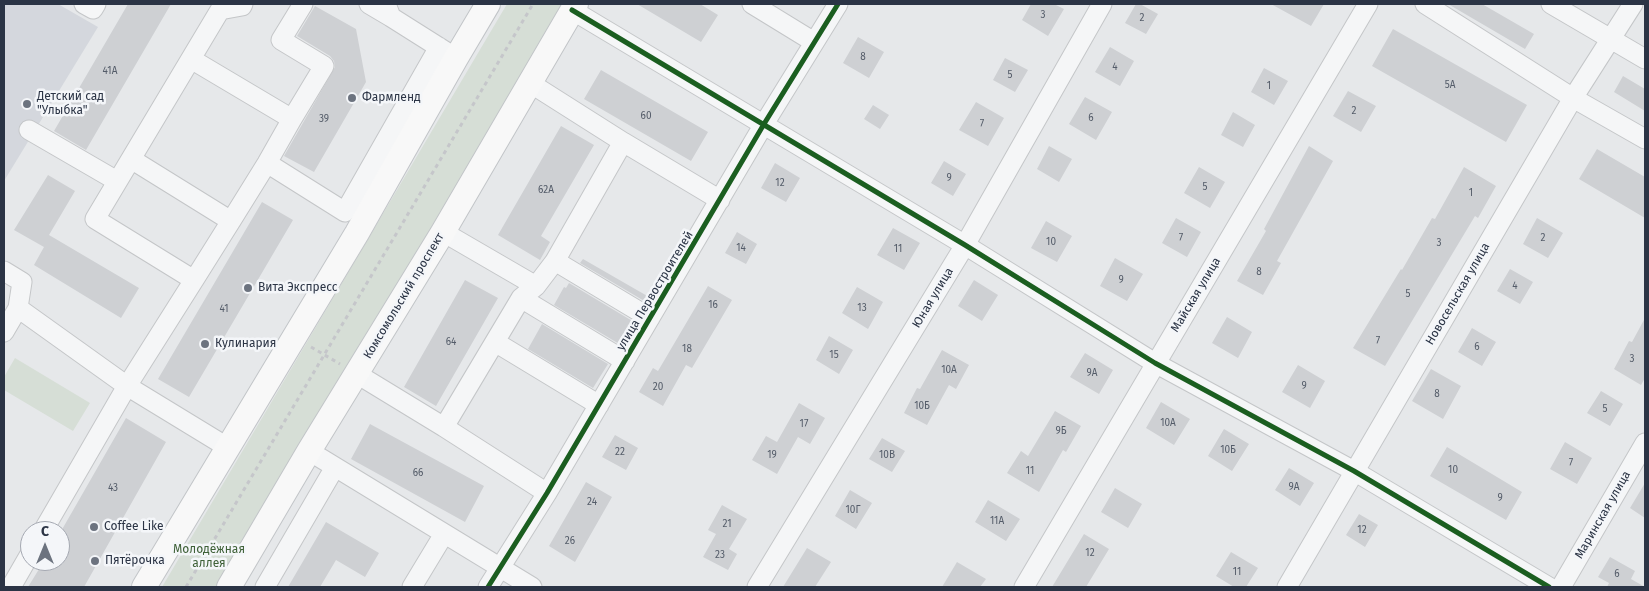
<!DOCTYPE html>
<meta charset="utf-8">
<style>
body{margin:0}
#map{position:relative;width:1649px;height:591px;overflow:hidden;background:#e6e8ea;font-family:"Fira Sans",sans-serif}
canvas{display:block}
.frame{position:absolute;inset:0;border:5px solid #2b3445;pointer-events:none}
.north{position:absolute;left:20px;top:521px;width:50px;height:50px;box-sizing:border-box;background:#f4f6f9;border:1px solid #a4a8b1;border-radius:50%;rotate:0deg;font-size:14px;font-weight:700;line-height:20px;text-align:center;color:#2b3445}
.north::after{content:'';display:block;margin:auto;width:18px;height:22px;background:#6c737f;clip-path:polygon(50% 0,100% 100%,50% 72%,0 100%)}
</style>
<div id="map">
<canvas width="1649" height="591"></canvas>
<div class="frame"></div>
<div class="north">С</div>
</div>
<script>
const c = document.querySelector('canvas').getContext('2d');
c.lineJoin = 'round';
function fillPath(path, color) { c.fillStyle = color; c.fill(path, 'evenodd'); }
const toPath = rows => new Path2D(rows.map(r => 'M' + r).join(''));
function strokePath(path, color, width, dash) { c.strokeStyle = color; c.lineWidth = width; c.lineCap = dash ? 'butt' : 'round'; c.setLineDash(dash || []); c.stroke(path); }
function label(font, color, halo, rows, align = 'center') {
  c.font = font + ' "Fira Sans",sans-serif'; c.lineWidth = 5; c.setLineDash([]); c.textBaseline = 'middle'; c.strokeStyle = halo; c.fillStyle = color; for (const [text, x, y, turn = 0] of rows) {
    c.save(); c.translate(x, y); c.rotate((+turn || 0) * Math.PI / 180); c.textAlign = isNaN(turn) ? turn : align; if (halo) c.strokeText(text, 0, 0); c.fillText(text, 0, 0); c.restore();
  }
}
fillPath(toPath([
 [4,4,58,4,98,27,4,181]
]), '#d4d7dd');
fillPath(toPath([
 [507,4,565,4,220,587,162,587],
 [15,358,90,403,73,431,4,390,4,377]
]), '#d6ded6');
fillPath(toPath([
 [128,4,171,4,86,150,54,131],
 [637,4,700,4,718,15,701,42],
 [1031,4,1054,4,1064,9,1048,36,1022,20],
 [1136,4,1140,4,1158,14,1146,34,1125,23],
 [1271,4,1324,4,1311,26],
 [1448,4,1482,4,1534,34,1525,49],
 [315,6,356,29,366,82,314,172,284,156,335,67,334,61,330,56,297,36],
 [1393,29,1527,105,1506,142,1372,66],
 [858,37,884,52,869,78,843,63],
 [1110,47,1134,61,1120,86,1095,72],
 [1005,58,1028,70,1015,92,993,80],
 [1264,68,1288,81,1274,105,1251,92],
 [601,70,708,132,691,161,584,99],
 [1623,76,1645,89,1645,111,1614,92],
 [1348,91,1376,106,1361,132,1333,116],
 [1085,97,1112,112,1096,140,1069,124],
 [976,102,1004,118,988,146,959,130],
 [873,105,889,115,880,129,864,119],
 [1233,112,1255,125,1243,147,1221,135],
 [561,126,594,145,541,236,550,242,540,260,498,235],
 [1049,146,1072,159,1059,182,1037,169],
 [1309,146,1333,161,1277,261,1281,263,1263,295,1237,281,1266,231,1264,229],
 [1597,149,1645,177,1645,218,1579,179],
 [944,161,966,174,953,196,931,183],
 [775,163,800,178,786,202,761,188],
 [1199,167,1225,182,1210,208,1184,193],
 [1464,167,1496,186,1478,218,1475,216,1385,366,1353,348,1401,269,1402,270,1432,218,1435,219],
 [48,175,75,191,49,235,139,288,121,318,34,265,44,247,14,230],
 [262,202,293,220,189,397,158,379],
 [1176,218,1201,232,1187,257,1162,243],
 [1537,218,1563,233,1548,258,1523,244],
 [1046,221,1072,236,1057,262,1031,248],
 [893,228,920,243,904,270,877,255],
 [737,232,757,244,746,264,725,253],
 [1115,258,1143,274,1127,301,1100,286],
 [583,259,649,297,646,302,580,263],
 [1510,269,1533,282,1520,304,1497,291],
 [465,280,498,298,436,406,404,387],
 [974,280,998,295,982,321,958,306],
 [569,283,634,322,621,345,554,305,564,287,566,288],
 [708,286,732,300,692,368,686,365,663,406,639,392,653,368,658,371],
 [857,287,883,302,868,329,842,313],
 [1227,317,1252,332,1238,358,1212,343],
 [1645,318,1645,378,1641,385,1614,369,1629,341,1632,342],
 [542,324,608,364,593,388,528,349],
 [1472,328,1496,342,1482,366,1458,352],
 [829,336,853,350,839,374,816,360],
 [942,350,969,365,956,389,949,385,927,425,904,413,917,388,920,389],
 [1085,353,1113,370,1099,394,1070,377],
 [1298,365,1325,381,1310,408,1282,392],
 [1431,369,1461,386,1443,419,1412,401],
 [1601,391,1623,404,1610,426,1587,413],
 [1161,402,1190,419,1174,445,1146,428],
 [799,403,825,418,810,444,798,437,777,474,752,460,766,436,777,442],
 [1055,411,1081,426,1066,452,1063,450,1039,492,1007,473,1021,451,1028,456],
 [126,418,166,442,84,587,28,587,44,561,60,561,60,533],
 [370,424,484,486,465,522,351,459],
 [1224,429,1249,444,1232,471,1208,456],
 [615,435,638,448,626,470,602,457],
 [882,438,905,451,892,472,869,459],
 [1565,442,1592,458,1577,484,1550,469],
 [1447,447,1522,492,1506,520,1430,476],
 [1289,468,1314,483,1300,506,1275,490],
 [586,482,612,497,575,562,549,546],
 [1645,483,1645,518,1630,508],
 [1115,488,1142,504,1128,528,1101,512],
 [850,490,872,503,856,529,835,516],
 [988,500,1020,519,1006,541,975,522],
 [722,505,747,519,729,549,737,554,728,570,703,557,716,534,708,530],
 [1359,514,1378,525,1365,547,1346,535],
 [326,522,379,553,365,577,336,560,320,587,288,587],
 [1084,534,1109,549,1086,587,1052,587],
 [807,548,831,562,815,587,783,587],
 [1231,552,1258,568,1246,587,1234,587,1216,576],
 [1610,557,1635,571,1631,579,1645,587,1607,587,1609,583,1598,577],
 [957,562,986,579,980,587,942,587]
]), '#ced0d3');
const minor = toPath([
 [84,4,93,9,96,4],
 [369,4,391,17],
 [386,4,391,17,448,53],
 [752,4,814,42],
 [1425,4,1573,98,1645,139],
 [1551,4,1645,59],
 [572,10,965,245,1155,363,1354,471,1549,587],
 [530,83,623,142,720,200],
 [292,119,324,66,281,40,303,4],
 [29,130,117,181],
 [131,159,231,221,267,163,292,119,191,59],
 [267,163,345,212,439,47],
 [231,221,194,280,95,219,220,10,242,6,243,4],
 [443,232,536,286],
 [555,261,650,318],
 [4,271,22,282,18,308],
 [521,298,625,361],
 [4,332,18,308,127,386,227,447],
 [495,342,599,405],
 [357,374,444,427],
 [309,451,532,587],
 [547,493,444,427,521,298,536,286,555,261,623,142],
 [43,531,127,386,194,280],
 [11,587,30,554],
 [265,587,335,467],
 [412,587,444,534],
 [488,587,547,493,764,124,838,4],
 [757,587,965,245,1102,4],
 [1024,587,1368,4],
 [1287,587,1573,98,1633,4],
 [1561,587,1645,443]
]);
const major = toPath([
 [144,587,357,233,456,58,488,4],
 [229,587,309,451,443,232,576,4]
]);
strokePath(minor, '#c4c6c8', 21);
strokePath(major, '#c2c5c8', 26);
strokePath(toPath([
 [311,347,340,364],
 [186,587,533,4]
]), '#c5c6ca', 3, [4, 4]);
strokePath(minor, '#f5f6f7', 19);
strokePath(major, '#f8f8f8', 24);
strokePath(toPath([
 [572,10,965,245,1155,363,1354,471,1549,587],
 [488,587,547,493,764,124,838,4]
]), '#1b5e20', 5);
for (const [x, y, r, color] of [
 [352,98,5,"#6c737f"],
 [27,104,5,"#6c737f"],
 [248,288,5,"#6c737f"],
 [205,344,5,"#6c737f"],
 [94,527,5,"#6c737f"],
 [95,561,5,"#6c737f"]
]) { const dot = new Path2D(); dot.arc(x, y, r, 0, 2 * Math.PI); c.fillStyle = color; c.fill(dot); strokePath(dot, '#f4f6f9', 2); }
label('10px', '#545c69', null, [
 ["3",1043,15],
 ["2",1142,18],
 ["8",863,57],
 ["4",1115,67],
 ["41А",110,71],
 ["5",1010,75],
 ["5А",1450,85],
 ["1",1269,86],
 ["2",1354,111],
 ["60",646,116],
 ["6",1091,118],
 ["39",324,119],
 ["7",982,124],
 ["9",949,178],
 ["12",780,183],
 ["5",1205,187],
 ["62А",546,190],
 ["1",1471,193],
 ["7",1181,238],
 ["2",1543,238],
 ["10",1051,242],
 ["3",1439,243],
 ["14",741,248],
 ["11",898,249],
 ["8",1259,272],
 ["9",1121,280],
 ["4",1515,286],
 ["5",1408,294],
 ["16",713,305],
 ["13",862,308],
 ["41",224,309],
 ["7",1378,341],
 ["64",451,342],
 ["6",1477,347],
 ["18",687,349],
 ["15",834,355],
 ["3",1632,359],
 ["10А",949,370],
 ["9А",1092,373],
 ["9",1304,386],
 ["20",658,387],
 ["8",1437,394],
 ["10Б",922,406],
 ["5",1605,409],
 ["10А",1168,423],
 ["17",804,424],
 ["9Б",1061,431],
 ["10Б",1228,450],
 ["22",620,452],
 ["19",772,455],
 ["10В",887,455],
 ["7",1571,463],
 ["10",1453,470],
 ["11",1030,471],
 ["66",418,473],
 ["9А",1294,487],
 ["43",113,488],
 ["9",1500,498],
 ["24",592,502],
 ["10Г",853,510],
 ["11А",997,521],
 ["21",727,524],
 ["12",1362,530],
 ["26",570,541],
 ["12",1090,553],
 ["23",720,555],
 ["11",1237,572],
 ["6",1617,574]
]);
label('12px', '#2b3445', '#f4f6f9', [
 ["Детский сад",37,97],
 ["\"Улыбка\"",37,111],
 ["Фармленд",362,98],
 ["Вита Экспресс",258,288],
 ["Кулинария",215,344],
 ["Coffee Like",104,527],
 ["Пятёрочка",105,561]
], 'left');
label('12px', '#2b3445', '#f4f6f9', [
 ["улица Первостроителей",655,291,-59],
 ["Новосельская улица",1458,294,-60],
 ["Майская улица",1196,295,-59],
 ["Комсомольский проспект",404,296,-59],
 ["Юная улица",933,298,-59],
 ["Маринская улица",1603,515,-60]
]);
label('12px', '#3f6138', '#f4f6f9', [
 ["Молодёжная",209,550],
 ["аллея",209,564]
]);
</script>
